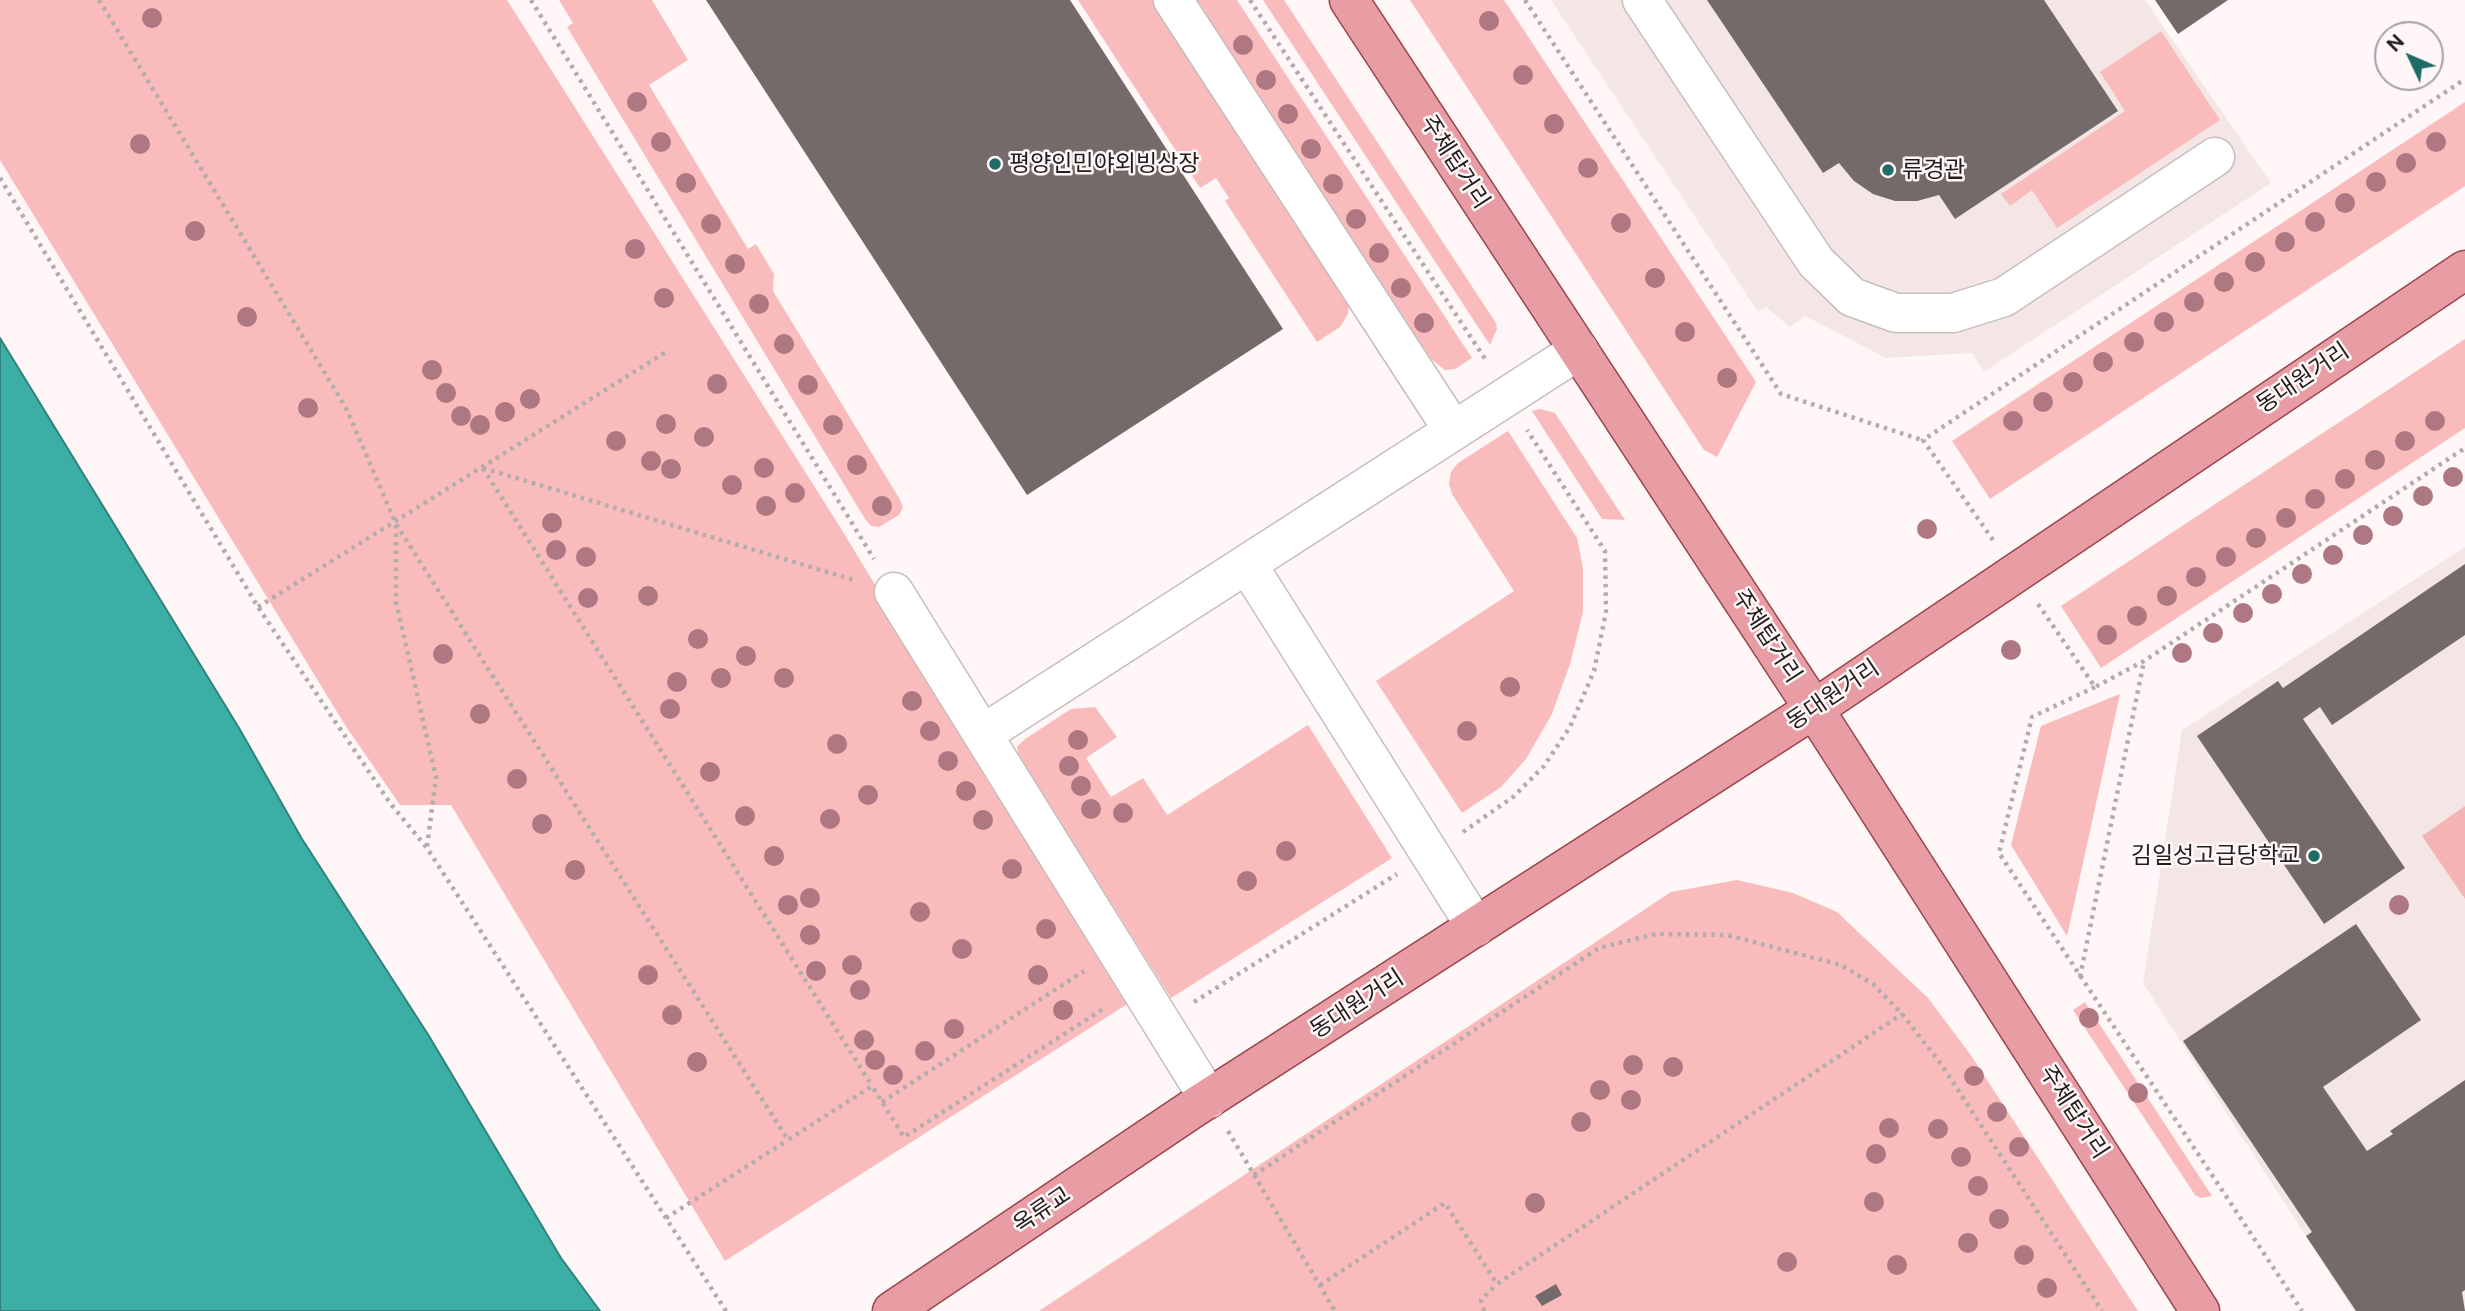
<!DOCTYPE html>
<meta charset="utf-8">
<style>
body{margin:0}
#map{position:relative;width:2465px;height:1311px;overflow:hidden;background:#fff7f7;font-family:"Public Sans",sans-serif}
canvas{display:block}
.north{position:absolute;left:2374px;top:21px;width:70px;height:70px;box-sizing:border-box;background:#fff7f7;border:2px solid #a6a0a0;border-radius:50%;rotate:314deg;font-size:19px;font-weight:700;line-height:28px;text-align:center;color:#211d1d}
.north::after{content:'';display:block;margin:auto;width:24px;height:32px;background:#1f6b66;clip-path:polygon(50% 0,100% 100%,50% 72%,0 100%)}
</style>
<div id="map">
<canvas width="2465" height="1311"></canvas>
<div class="north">N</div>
</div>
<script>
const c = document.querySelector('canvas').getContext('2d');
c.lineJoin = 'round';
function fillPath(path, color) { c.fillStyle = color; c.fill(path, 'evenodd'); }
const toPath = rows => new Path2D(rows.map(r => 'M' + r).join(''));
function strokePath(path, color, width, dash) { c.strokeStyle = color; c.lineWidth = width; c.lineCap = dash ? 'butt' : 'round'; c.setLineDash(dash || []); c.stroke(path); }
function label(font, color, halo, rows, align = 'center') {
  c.font = font + ' "Public Sans","Noto Sans KR",sans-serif'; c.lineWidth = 5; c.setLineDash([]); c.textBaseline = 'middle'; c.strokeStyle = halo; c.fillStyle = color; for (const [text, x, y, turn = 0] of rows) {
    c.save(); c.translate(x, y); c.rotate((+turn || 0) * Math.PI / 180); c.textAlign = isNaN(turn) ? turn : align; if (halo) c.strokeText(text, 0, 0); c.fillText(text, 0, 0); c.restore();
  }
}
fillPath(toPath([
 [1551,0,2145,0,2271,183,1984,372,1972,353,1886,358,1805,316,1790,327,1766,307,1758,312],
 [2465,547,2465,1311,2354,1311,2143,983,2182,730]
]), '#f5e6e6');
fillPath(toPath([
 [0,0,507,0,840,527,1129,1003,725,1261,451,805,400,805,345,725,0,160],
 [559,0,652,0,688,60,649,85,748,249,756,244,774,274,773,291,899,498,903,507,899,515,879,527,871,526,865,519,567,27,573,23],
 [1078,0,1157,0,1349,301,1348,314,1340,327,1317,342,1225,201,1229,198,1216,178,1200,188],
 [1194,0,1237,0,1472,358,1455,369,1445,370,1431,359],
 [1263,0,1284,0,1496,323,1497,329,1490,345],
 [1410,0,1504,0,1756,382,1717,457,1704,450],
 [2161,31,2220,120,2057,228,2032,190,2010,206,2001,194,2125,111,2100,72],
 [2465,102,2465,186,1990,499,1952,441],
 [2465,339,2465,428,2101,668,2061,606],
 [1540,409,1555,413,1625,520,1602,519,1532,411],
 [1508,431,1577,538,1583,568,1583,612,1570,664,1552,714,1526,759,1501,787,1462,813,1376,681,1514,591,1452,494,1449,484,1451,472,1458,463],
 [2120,694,2067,936,2011,845,2041,726],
 [1095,707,1117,737,1086,758,1111,797,1143,778,1167,815,1308,725,1392,858,1171,998,1019,757,1017,747,1025,739,1071,709],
 [1737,880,1793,893,1837,912,1928,998,1970,1054,2138,1311,1039,1311,1671,892],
 [2085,1002,2212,1196,2201,1198,2195,1195,2073,1010]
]), '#f9bbbc');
fillPath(toPath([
 [2465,806,2465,899,2422,836]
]), '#f4b4b5');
const water = toPath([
 [0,338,239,728,302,839,429,1036,561,1258,600,1311,0,1311,0,338]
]);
fillPath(water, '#3baea6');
strokePath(water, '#33827d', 2);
fillPath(toPath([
 [706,0,1070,0,1283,329,1027,495],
 [1707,0,2044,0,2118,111,1955,219,1939,195,1917,201,1895,201,1873,194,1854,181,1839,163,1823,173],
 [2155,0,2228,0,2178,34],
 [2465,564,2465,635,2332,725,2320,707,2303,719,2405,868,2324,924,2197,736,2278,681,2283,688],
 [2356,924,2421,1020,2323,1087,2367,1151,2393,1134,2390,1131,2465,1080,2465,1290,2462,1292,2465,1311,2356,1311,2306,1236,2312,1232,2183,1041],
 [1556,1284,1562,1295,1542,1306,1535,1296]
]), '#746a6a');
const minor = toPath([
 [1173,0,1453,430],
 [1642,0,1816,262,1852,297,1896,313,1953,313,2004,297,2215,157],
 [1247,564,1476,927],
 [894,592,1209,1099],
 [983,734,1579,350]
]);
const major = toPath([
 [1349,0,1814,709,2200,1311],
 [892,1311,1192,1109,1814,709,2465,270]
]);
strokePath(minor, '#c8bdbd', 41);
strokePath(major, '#98454c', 41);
strokePath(toPath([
 [99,0,346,408,396,524,788,1140,872,1086,904,1137,1106,1007],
 [531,0,874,559],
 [1250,0,1487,362],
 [1525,0,1781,394,1922,440],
 [0,178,258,607,390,803,427,848,726,1311],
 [483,468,872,1086],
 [483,468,857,581],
 [396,525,396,602,436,777,427,847],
 [1993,540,1923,440,2465,79],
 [2038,604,2095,687,2144,661,2465,448],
 [258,607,666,352],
 [2095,687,2032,717,1999,853,2302,1311],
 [1463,832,1513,797,1544,766,1570,727,1594,671,1606,612,1605,551,1527,430],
 [2080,977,2144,661],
 [1194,1002,1397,874],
 [882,1102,1084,971],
 [1228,1131,1335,1311],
 [1254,1175,1599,948,1656,934,1727,935,1841,965,1873,984,1902,1014,1941,1064,2102,1311],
 [666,1218,788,1140],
 [1320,1285,1445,1203,1497,1284,1902,1014],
 [1484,1311,1481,1300,1497,1284]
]), '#b3acac', 4.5, [3.5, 5]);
strokePath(minor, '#fff', 38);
strokePath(major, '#e89ca3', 38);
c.fillStyle = '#ae7781';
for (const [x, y] of [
 [152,18],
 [1489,21],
 [1243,45],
 [1523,75],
 [1266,80],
 [637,102],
 [1288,114],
 [1554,124],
 [661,142],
 [2436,142],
 [140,144],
 [1311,149],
 [2406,163],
 [1588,168],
 [2376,182],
 [686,183],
 [1333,184],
 [2345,203],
 [1356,219],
 [2315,222],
 [1621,223],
 [711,224],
 [195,231],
 [2285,242],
 [635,249],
 [1379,253],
 [2255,262],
 [735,264],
 [1655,278],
 [2224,282],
 [1401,288],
 [664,298],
 [2194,302],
 [759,304],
 [247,317],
 [2164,322],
 [1424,323],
 [1685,332],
 [2134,342],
 [784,344],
 [2103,362],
 [432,370],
 [1727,378],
 [2073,382],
 [717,384],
 [808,385],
 [446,393],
 [530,399],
 [2043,402],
 [308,408],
 [505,412],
 [461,416],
 [2013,421],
 [2435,421],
 [666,424],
 [480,425],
 [833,425],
 [704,437],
 [616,441],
 [2405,441],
 [2375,460],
 [651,461],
 [857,465],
 [764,468],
 [671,469],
 [2453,477],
 [2345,479],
 [732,485],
 [795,493],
 [2423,496],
 [2315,499],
 [766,506],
 [882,506],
 [2393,516],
 [2286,518],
 [552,523],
 [1927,529],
 [2363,535],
 [2256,538],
 [556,550],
 [2333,555],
 [586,557],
 [2226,557],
 [2302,574],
 [2196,577],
 [2272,594],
 [648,596],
 [2167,596],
 [588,598],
 [2243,613],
 [2137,616],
 [2213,633],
 [2107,635],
 [698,639],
 [2011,650],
 [2182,653],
 [443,654],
 [746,656],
 [721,678],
 [784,678],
 [677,682],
 [1510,687],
 [912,701],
 [670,709],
 [480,714],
 [930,731],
 [1467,731],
 [1078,740],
 [837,744],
 [948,761],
 [1069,766],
 [710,772],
 [517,779],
 [1081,786],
 [966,791],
 [868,795],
 [1091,809],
 [1123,813],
 [745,816],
 [830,819],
 [983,820],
 [542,824],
 [1286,851],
 [774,856],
 [1012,869],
 [575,870],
 [1247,881],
 [810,898],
 [788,905],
 [2399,905],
 [920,912],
 [1046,929],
 [810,935],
 [962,949],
 [852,965],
 [816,971],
 [648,975],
 [1038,975],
 [860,990],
 [1063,1010],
 [672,1015],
 [2089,1018],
 [954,1029],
 [864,1040],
 [925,1051],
 [875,1060],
 [697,1062],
 [1633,1065],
 [1673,1067],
 [893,1075],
 [1974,1076],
 [1600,1090],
 [2138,1093],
 [1631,1100],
 [1997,1112],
 [1581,1122],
 [1889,1128],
 [1938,1129],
 [2019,1147],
 [1876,1154],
 [1961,1157],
 [1978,1186],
 [1874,1202],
 [1535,1203],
 [1999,1219],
 [1968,1243],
 [2024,1255],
 [1787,1262],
 [1897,1265],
 [2047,1288]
]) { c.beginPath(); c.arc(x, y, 10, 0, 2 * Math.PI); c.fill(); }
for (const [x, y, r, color] of [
 [995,164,7,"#1f6b66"],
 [1888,170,7,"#1f6b66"],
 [2314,856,7,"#1f6b66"]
]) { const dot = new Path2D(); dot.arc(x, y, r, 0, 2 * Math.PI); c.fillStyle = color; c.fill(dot); strokePath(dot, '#fff7f7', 2.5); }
label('23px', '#211d1d', '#fff7f7', [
 ["주체탑거리",1455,162,57],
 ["동대원거리",2303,378,-34],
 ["주체탑거리",1767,636,57],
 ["동대원거리",1833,695,-34],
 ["동대원거리",1357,1004,-33],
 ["주체탑거리",2074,1112,57],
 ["옥류교",1042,1210,-34]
]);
label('23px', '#211d1d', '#fff7f7', [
 ["평양인민야외빙상장",1009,164],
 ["류경관",1902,170],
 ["김일성고급당학교",2300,856,"right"]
], 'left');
</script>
